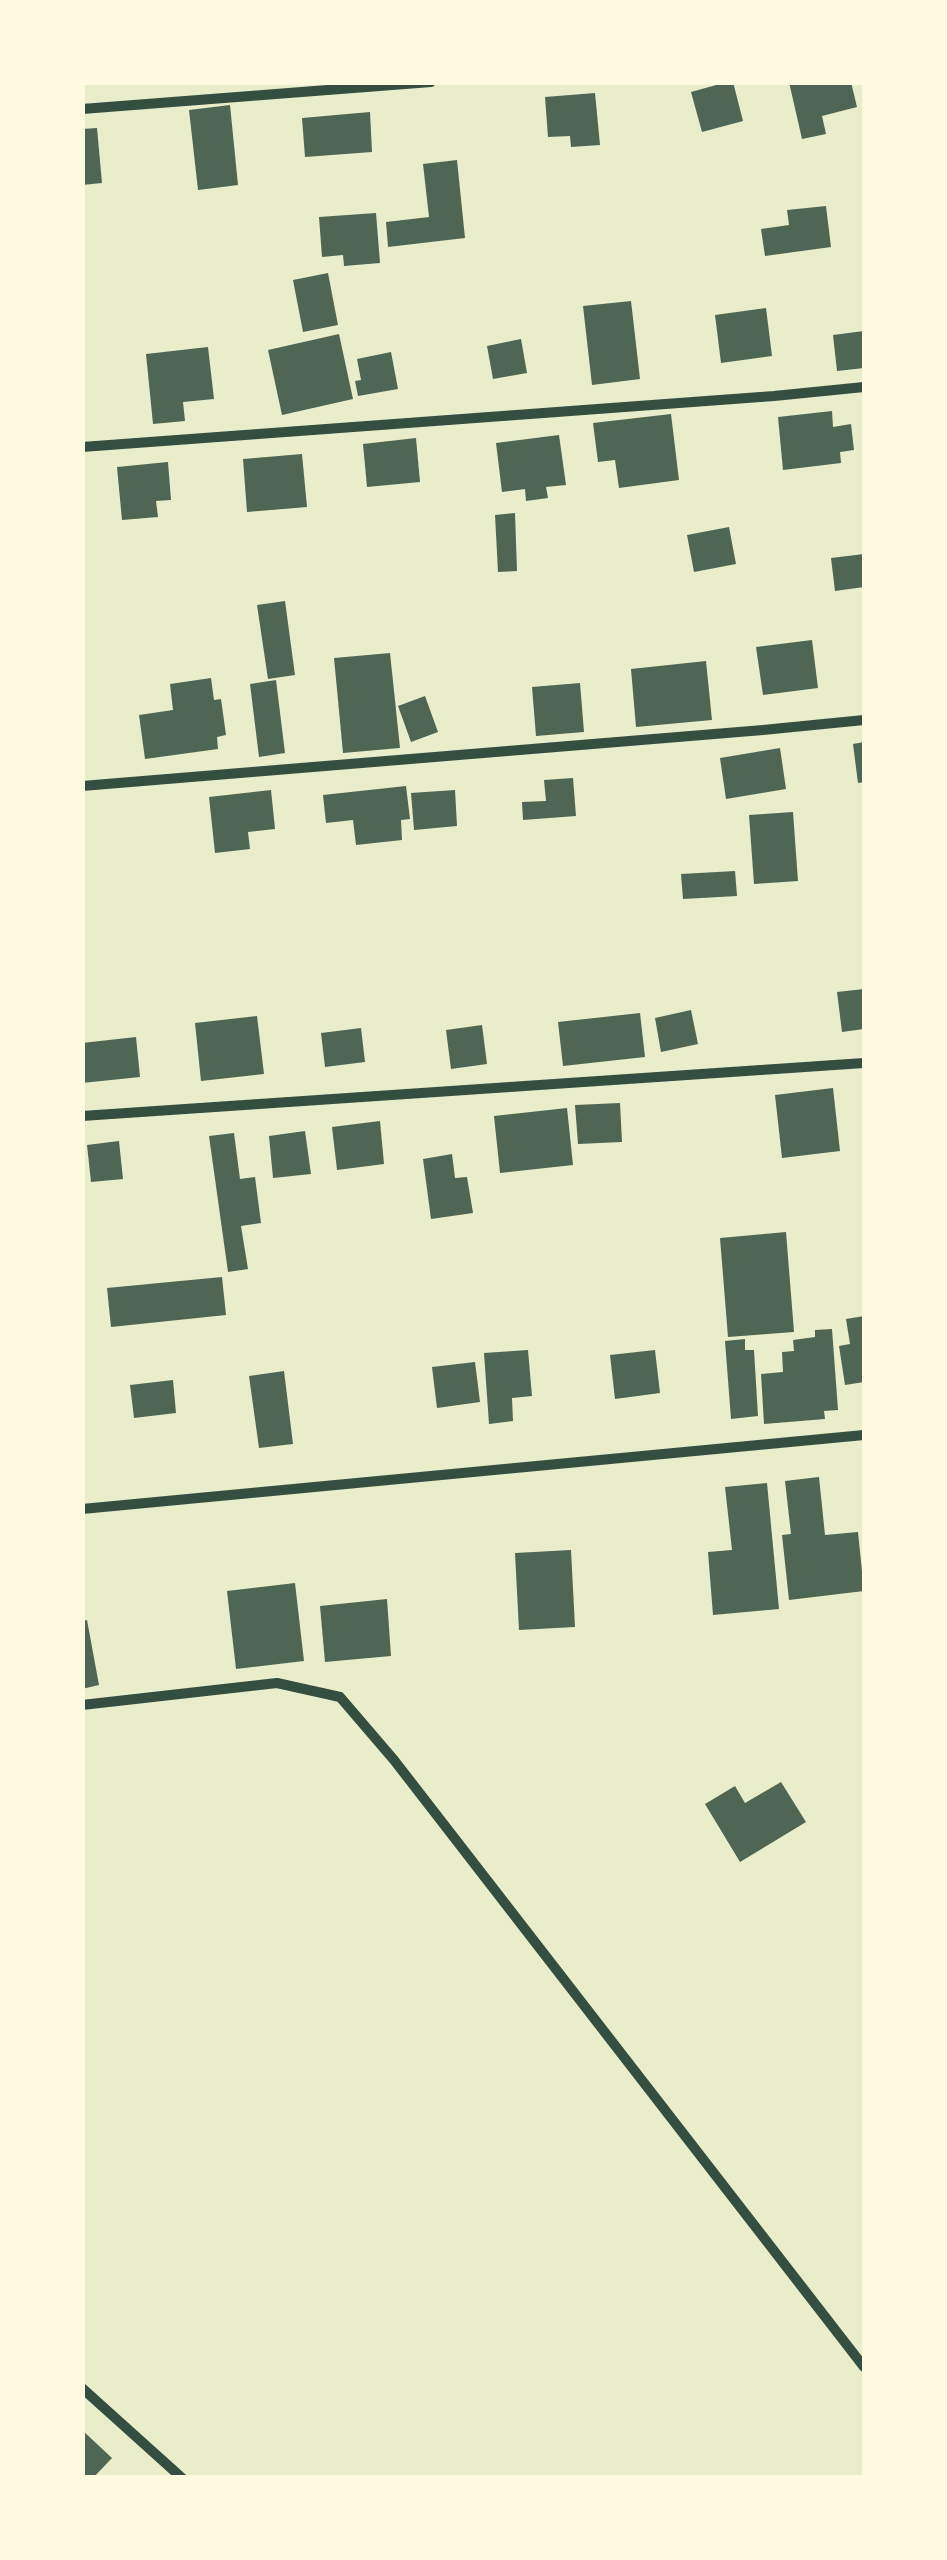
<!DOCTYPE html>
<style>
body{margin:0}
#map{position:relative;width:947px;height:2560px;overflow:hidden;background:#e9edc9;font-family:"Nunito Sans",sans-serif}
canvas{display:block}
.frame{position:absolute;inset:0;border:85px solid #fefae0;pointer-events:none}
</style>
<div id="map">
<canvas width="947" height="2560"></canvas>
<div class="frame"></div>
</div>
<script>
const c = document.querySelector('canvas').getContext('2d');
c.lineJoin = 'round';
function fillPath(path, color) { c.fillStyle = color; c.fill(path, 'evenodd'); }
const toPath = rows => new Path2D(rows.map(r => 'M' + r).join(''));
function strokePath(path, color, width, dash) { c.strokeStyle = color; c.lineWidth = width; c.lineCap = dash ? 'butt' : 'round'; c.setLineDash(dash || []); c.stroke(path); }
fillPath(toPath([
 [727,82,733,82,743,121,702,132,691,92],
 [789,82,851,82,857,107,822,116,826,134,802,139],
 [595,93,600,145,571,147,570,136,548,137,545,97],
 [230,105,238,185,198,190,189,110],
 [370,112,372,152,305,157,302,118],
 [97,128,102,183,82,185,82,129],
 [457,160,465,238,388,247,386,222,429,217,423,164],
 [826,206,831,247,765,256,761,229,789,225,787,210],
 [376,213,380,263,344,266,343,255,322,257,319,217],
 [328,273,338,325,303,332,293,280],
 [631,301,640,379,592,385,583,306],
 [766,308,772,356,721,363,715,315],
 [864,331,864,368,837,371,833,335],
 [339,334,353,399,282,415,268,350],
 [521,339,527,373,493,379,487,346],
 [208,347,214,399,183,402,185,421,153,424,146,354],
 [391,352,398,389,358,396,355,381,361,380,357,359],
 [832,411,833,427,851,424,854,450,840,452,841,463,783,470,778,417],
 [671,414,679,480,619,488,615,460,598,462,593,423],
 [559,435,566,485,546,487,548,498,526,501,525,489,502,492,496,443],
 [416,438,420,482,367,487,363,444],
 [302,454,307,507,247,512,243,459],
 [168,462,171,500,156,501,158,517,122,520,117,467],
 [515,513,517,571,498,572,495,515],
 [729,527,736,564,694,572,687,535],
 [864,554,864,587,835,591,831,558],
 [285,601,295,675,268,679,257,605],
 [812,640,818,688,763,695,756,647],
 [390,653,400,748,343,753,334,658],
 [706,661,712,720,636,727,631,669],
 [211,678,214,700,221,699,226,735,217,737,218,749,145,759,139,715,173,710,170,684],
 [276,680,285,753,259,757,250,684],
 [580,683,584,732,536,736,532,687],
 [425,696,438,732,411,742,398,706],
 [864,742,864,782,858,783,853,744],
 [780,748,786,789,726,799,720,758],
 [573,778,576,816,523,820,522,802,546,801,544,780],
 [406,786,410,819,401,820,402,840,356,845,353,820,326,823,323,795],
 [271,790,275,829,248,832,250,849,215,853,209,797],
 [455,790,457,826,414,830,411,793],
 [793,812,798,881,754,884,749,815],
 [735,871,737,896,683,899,681,874],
 [864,989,864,1029,842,1032,837,992],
 [691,1010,698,1044,661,1052,655,1018],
 [640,1013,645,1057,563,1066,558,1022],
 [257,1016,264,1074,201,1081,195,1023],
 [482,1025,487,1064,451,1069,446,1030],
 [361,1028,365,1062,325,1067,321,1033],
 [136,1037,140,1077,82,1083,82,1043],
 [833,1088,840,1151,782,1158,775,1095],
 [620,1103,622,1142,578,1144,575,1105],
 [567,1108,573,1165,500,1173,494,1116],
 [380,1121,384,1164,337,1170,332,1127],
 [305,1131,311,1174,273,1178,269,1136],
 [234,1133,240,1179,255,1177,261,1223,241,1226,248,1269,228,1272,209,1136],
 [119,1141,123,1179,91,1182,87,1145],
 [452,1154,455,1178,467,1177,473,1213,431,1219,423,1159],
 [786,1232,794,1332,728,1337,720,1238],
 [222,1277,226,1315,111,1327,107,1288],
 [864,1316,864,1382,845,1385,839,1346,850,1344,846,1319],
 [832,1329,838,1410,824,1411,825,1419,764,1424,761,1374,783,1372,782,1352,794,1351,793,1340,815,1337,815,1330],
 [745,1339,745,1350,754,1350,758,1416,731,1419,725,1341],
 [528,1350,532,1396,512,1398,513,1421,489,1424,484,1353],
 [655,1350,660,1393,615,1399,610,1355],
 [475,1362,480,1402,437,1408,432,1367],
 [284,1371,293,1444,259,1448,249,1376],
 [173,1380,176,1413,134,1418,130,1385],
 [819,1477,825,1535,858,1532,864,1591,789,1600,782,1535,791,1534,785,1481],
 [767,1483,779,1609,713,1615,708,1552,732,1550,725,1487],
 [571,1550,575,1627,519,1630,515,1553],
 [295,1583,304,1661,236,1669,227,1591],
 [387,1599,391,1656,325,1662,320,1606],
 [87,1620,99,1685,82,1689,82,1621],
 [781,1782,806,1822,740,1862,705,1804,735,1786,745,1803],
 [82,2430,112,2458,93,2478,82,2478]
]), '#4f6655');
strokePath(toPath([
 [82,109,431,82],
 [82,447,774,396,864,387],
 [82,786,763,730,864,720],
 [82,1116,864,1063],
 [82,1509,864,1435],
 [82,1705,277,1683,340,1697,394,1760,864,2367],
 [82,2388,182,2478]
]), '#344e41', 10);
</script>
